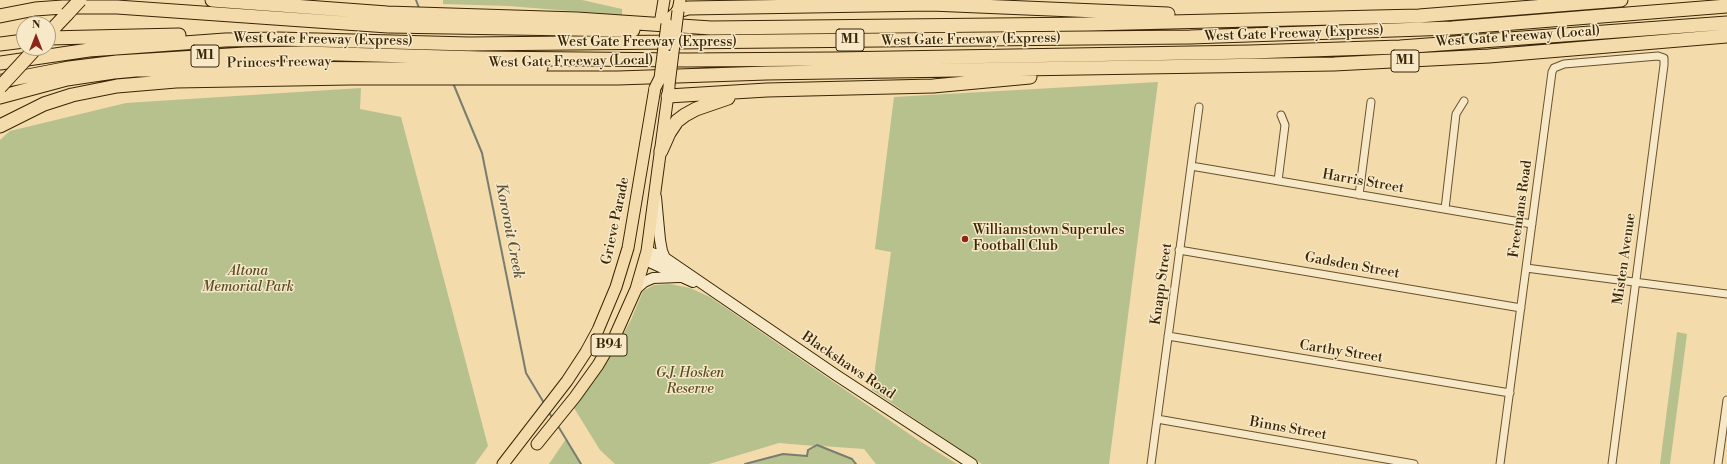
<!DOCTYPE html>
<style>
body{margin:0}
#map{position:relative;width:1727px;height:464px;overflow:hidden;background:#f3dbab;font-family:"Libre Bodoni",serif}
canvas{display:block}
.north{position:absolute;left:16px;top:16px;width:40px;height:40px;box-sizing:border-box;background:#f7e8c8;border:1px solid #ab9a7a;border-radius:50%;rotate:0deg;font-size:11px;font-weight:700;line-height:16px;text-align:center;color:#3a2504}
.north::after{content:'';display:block;margin:auto;width:14px;height:18px;background:#8f2418;clip-path:polygon(50% 0,100% 100%,50% 72%,0 100%)}
</style>
<div id="map">
<canvas width="1727" height="464"></canvas>
<div class="north">N</div>
</div>
<script>
const c = document.querySelector('canvas').getContext('2d');
c.lineJoin = 'round';
function fillPath(path, color) { c.fillStyle = color; c.fill(path, 'evenodd'); }
const toPath = rows => new Path2D(rows.map(r => 'M' + r).join(''));
function strokePath(path, color, width, dash) { c.strokeStyle = color; c.lineWidth = width; c.lineCap = dash ? 'butt' : 'round'; c.setLineDash(dash || []); c.stroke(path); }
function label(font, color, halo, rows, align = 'center') {
  c.font = font + ' "Libre Bodoni",serif'; c.lineWidth = 3; c.setLineDash([]); c.textBaseline = 'middle'; c.strokeStyle = halo; c.fillStyle = color; for (const [text, x, y, turn = 0] of rows) {
    c.save(); c.translate(x, y); c.rotate((+turn || 0) * Math.PI / 180); c.textAlign = isNaN(turn) ? turn : align; if (halo) c.strokeText(text, 0, 0); c.fillText(text, 0, 0); c.restore();
  }
}
fillPath(toPath([
 [443,0,582,0,622,9,622,15,508,6,443,4],
 [1158,82,1109,464,982,464,872,390,891,252,875,249,894,97],
 [361,88,360,109,401,117,488,446,475,464,0,464,0,140,10,131,126,103],
 [670,284,690,288,710,297,918,440,957,464,876,464,864,449,822,446,852,459,856,464,745,464,783,454,807,456,808,450,815,446,779,443,709,464,615,464,600,450,574,408,614,351,631,320,643,291,654,285],
 [1677,332,1687,334,1670,464,1660,464],
 [566,439,581,464,549,464]
]), '#b6c18d');
strokePath(toPath([
 [416,0,419,8],
 [453,83,482,153,526,373,544,403],
 [548,411,553,419],
 [558,426,581,464],
 [745,464,783,454,807,456,808,450,817,445,852,459,856,464]
]), '#787d6f', 2);
const street = toPath([
 [1191,166,1532,224],
 [1278,181,1285,125,1281,115],
 [1359,195,1371,102],
 [1445,209,1456,114,1464,101],
 [1179,250,1521,308],
 [1526,268,1727,294],
 [1168,336,1510,393],
 [1157,419,1414,464],
 [1151,464,1199,107],
 [1500,464,1552,72,1554,68,1564,64,1658,56,1664,58,1664,65,1612,464],
 [1718,464,1727,400]
]);
const secondary = toPath([
 [656,197,660,240,662,251,665,258],
 [647,251,665,258,836,375,972,464],
 [645,260,693,282],
 [636,289,644,282,653,278,679,277]
]);
const primary = toPath([
 [660,24,664,0],
 [667,24,670,18,678,11,680,0],
 [537,444,575,397,598,365,615,336,636,289,647,251,669,87],
 [503,464,567,381,586,352,598,330,616,287,628,248,655,88]
]);
const highway = toPath([
 [212,0,387,13,577,19,711,28,1089,24,1375,17,1419,16,1621,0],
 [678,11,688,8,931,4,1168,14],
 [0,16,35,9,63,7,117,7,388,26,633,30],
 [48,34,67,14],
 [48,38,179,35],
 [0,44,24,41],
 [0,63,89,50,225,40,278,39,469,44,1190,37,1452,28,1727,6],
 [2,81,69,68,117,62,245,54,303,53,480,58,686,60,834,59,1250,52,1400,47,1727,23],
 [668,96,767,90,933,86,1030,77],
 [0,97,67,79,114,72,136,70,234,68,409,69,541,68],
 [0,126,44,104,72,95,117,86,176,81,350,78,618,78,767,73,1334,64,1489,56,1727,36],
 [661,151,669,133,677,121,685,115,696,109,728,98]
]);
strokePath(street, '#68522e', 9);
strokePath(secondary, '#3a2504', 12);
strokePath(primary, '#3a2504', 13);
strokePath(highway, '#3a2504', 15);
strokePath(street, '#f7e8c8', 7);
strokePath(secondary, '#f7e8c8', 10);
strokePath(primary, '#f3dbab', 11);
strokePath(highway, '#f3dbab', 13);
const primaryBridge = toPath([
 [669,85,678,11],
 [655,88,660,78,667,24]
]);
const highwayBridge = toPath([
 [67,14,80,0],
 [0,87,36,48]
]);
strokePath(primaryBridge, '#3a2504', 13, []);
strokePath(highwayBridge, '#3a2504', 15, []);
strokePath(primaryBridge, '#f3dbab', 11);
strokePath(highwayBridge, '#f3dbab', 13);
for (const [x, y, r, color] of [
 [965,239,4,"#8f2418"]
]) { const dot = new Path2D(); dot.arc(x, y, r, 0, 2 * Math.PI); c.fillStyle = color; c.fill(dot); strokePath(dot, '#f7e8c8', 1.5); }
for (const [x, y, w] of [
 [850,40,28],
 [205,56,28],
 [1405,61,28],
 [609,345,36]
]) { const box = new Path2D(); box.roundRect(x - w / 2, y - 11, w, 22, 3); c.fillStyle = '#f7e8c8'; c.fill(box); strokePath(box, '#3a2504', 1); }
label('bold 13px', '#3a2504', null, [
 ["M1",850,40],
 ["M1",205,56],
 ["M1",1405,61],
 ["B94",609,345]
]);
label('14px', '#3a2504', '#f7e8c8', [
 ["West Gate Freeway (Express)",1294,34,-2],
 ["West Gate Freeway (Local)",1518,37,-4],
 ["West Gate Freeway (Express)",323,40,1],
 ["West Gate Freeway (Express)",971,40,-1],
 ["West Gate Freeway (Express)",647,43],
 ["West Gate Freeway (Local)",571,62,-1],
 ["Princes Freeway",279,63,-1],
 ["Harris Street",1363,182,10],
 ["Freemans Road",1521,209,-82],
 ["Grieve Parade",616,221,-78],
 ["Misten Avenue",1625,259,-82],
 ["Gadsden Street",1352,266,10],
 ["Knapp Street",1162,284,-82],
 ["Carthy Street",1341,352,9],
 ["Blackshaws Road",848,366,34],
 ["Binns Street",1288,429,10]
]);
label('14px', '#3a2504', '#f7e8c8', [
 ["Williamstown Superules",973,231],
 ["Football Club",973,247]
], 'left');
label('italic 14px', '#594c26', '#f7e8c8', [
 ["Altona",248,272],
 ["Memorial Park",248,288],
 ["G.J. Hosken",690,374],
 ["Reserve",690,390]
]);
label('italic 15px', '#595139', '#f7e8c8', [
 ["Kororoit Creek",509,231,79]
]);
</script>
